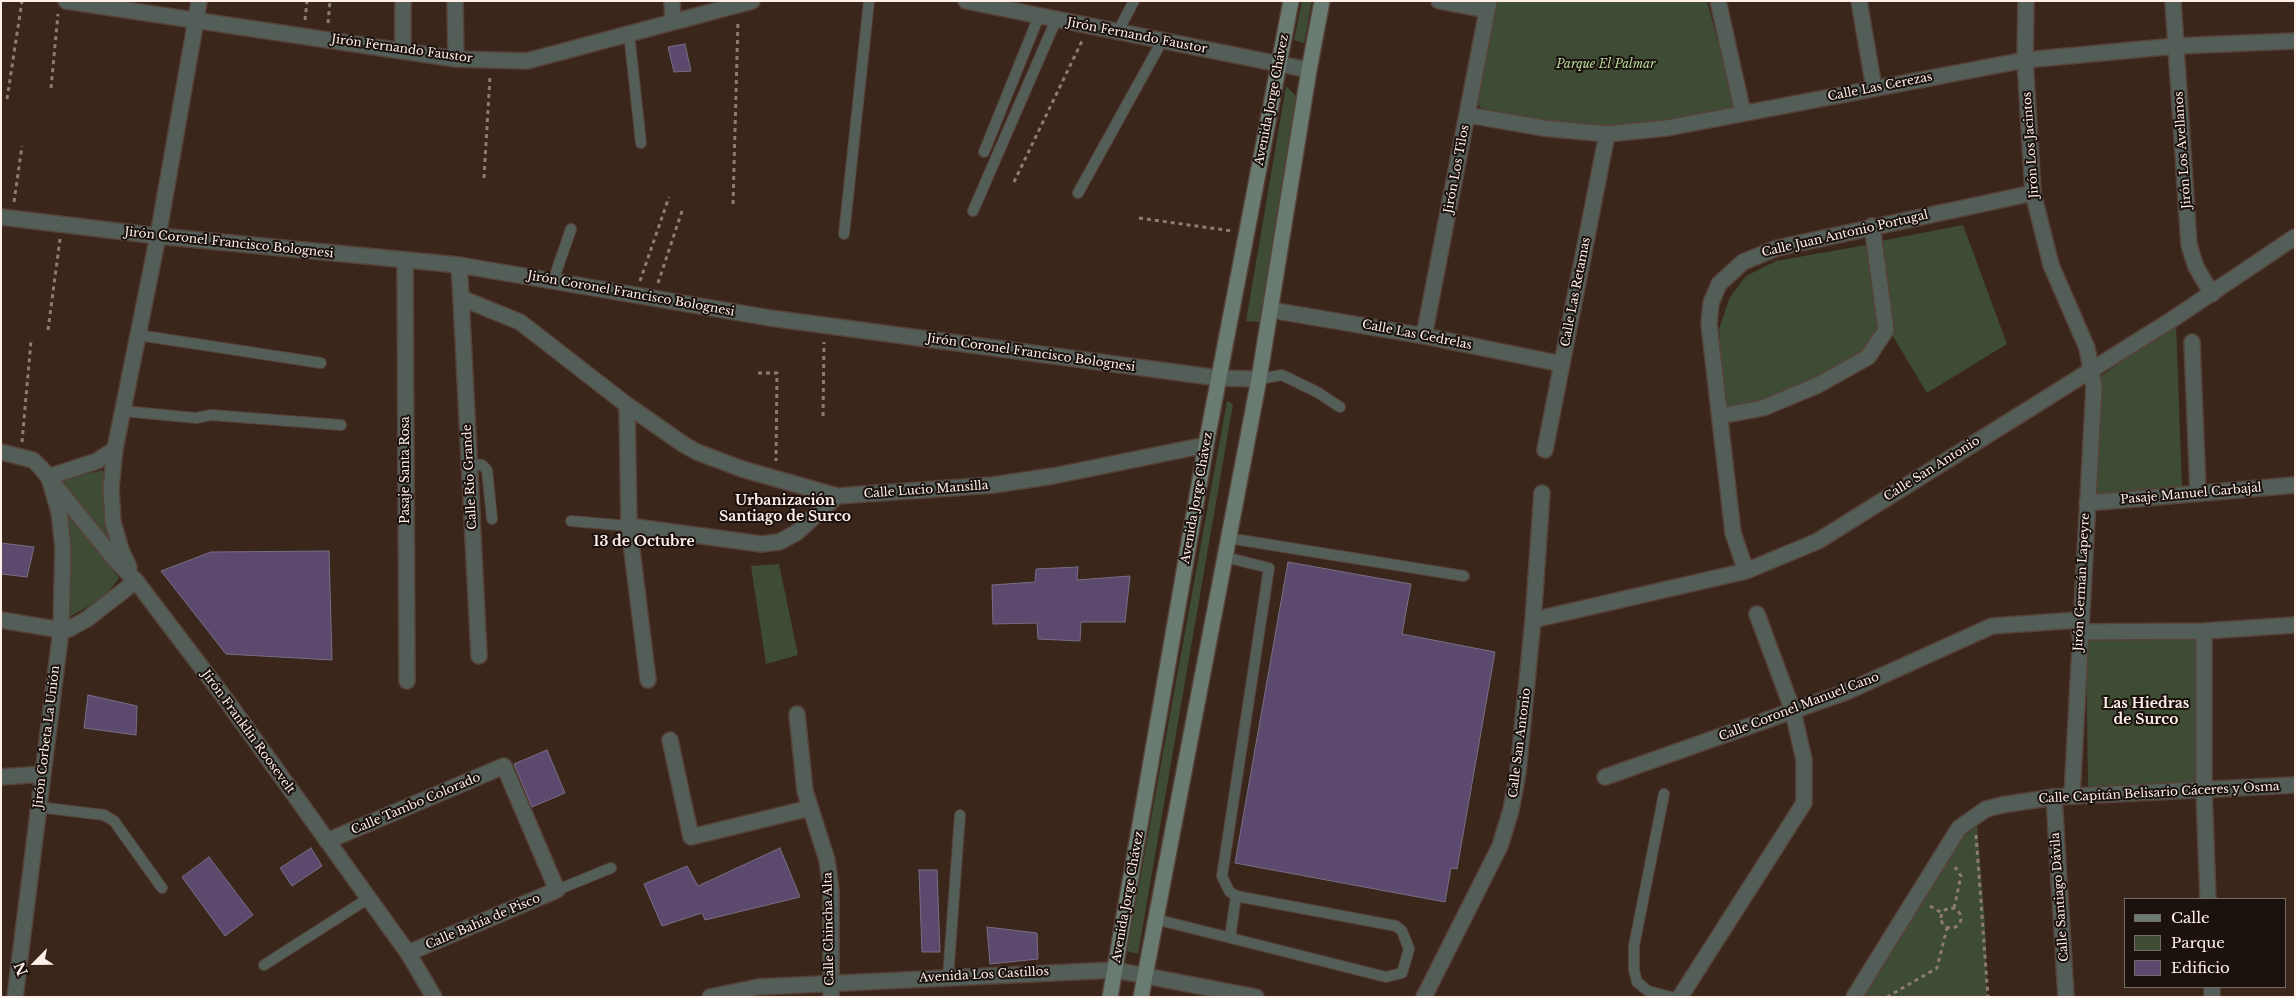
<!DOCTYPE html>
<meta charset="utf-8">
<style>
body{margin:0}
#map{position:relative;width:2296px;height:998px;overflow:hidden;background:#3b261c;font-family:"Libre Baskerville",serif}
canvas{display:block}
.frame{position:absolute;inset:0;border:2px solid #feefe9;pointer-events:none}
.legend{position:absolute;left:2124px;top:898px;width:162px;height:90px;box-sizing:border-box;background:#1b110d;border:1px solid #766a65;margin:0;padding:6px 9px;list-style:none;font-size:15px;color:#feefe9}
.legend li{display:flex;align-items:center;gap:10px;height:25px}
.legend b{width:25px;border:1px solid #766a65}
.north{position:absolute;left:10px;top:938px;width:50px;height:50px;-webkit-text-stroke:4px #1b110d;paint-order:stroke;rotate:247deg;font-size:14px;font-weight:700;line-height:20px;text-align:center;color:#feefe9}
.north::after{content:'';display:block;margin:auto;width:18px;height:22px;background:#feefe9;clip-path:polygon(50% 0,100% 100%,50% 72%,0 100%)}
</style>
<div id="map">
<canvas width="2296" height="998"></canvas>
<div class="frame"></div>
<ul class="legend">
<li><b style="height:6px;background:#6a7b72"></b>Calle</li>
<li><b style="height:14px;background:#3e4b35"></b>Parque</li>
<li><b style="height:14px;background:#5b496e"></b>Edificio</li>
</ul>
<div class="north">N</div>
</div>
<script>
const c = document.querySelector('canvas').getContext('2d');
c.lineJoin = 'round';
function fillPath(path, color) { c.fillStyle = color; c.fill(path, 'evenodd'); }
const toPath = rows => new Path2D(rows.map(r => 'M' + r).join(''));
function strokePath(path, color, width, dash) { c.strokeStyle = color; c.lineWidth = width; c.lineCap = dash ? 'butt' : 'round'; c.setLineDash(dash || []); c.stroke(path); }
function label(font, color, halo, rows, align = 'center') {
  c.font = font + ' "Libre Baskerville",serif'; c.lineWidth = 4; c.setLineDash([]); c.textBaseline = 'middle'; c.strokeStyle = halo; c.fillStyle = color; for (const [text, x, y, turn = 0] of rows) {
    c.save(); c.translate(x, y); c.rotate((+turn || 0) * Math.PI / 180); c.textAlign = isNaN(turn) ? turn : align; if (halo) c.strokeText(text, 0, 0); c.fillText(text, 0, 0); c.restore();
  }
}
fillPath(toPath([
 [1302,1,1312,1,1304,43,1294,40],
 [1493,1,1707,1,1736,107,1666,123,1613,127,1536,123,1482,109,1476,102],
 [1286,86,1298,98,1260,322,1246,321],
 [1963,225,2007,344,1927,393,1891,333,1881,241],
 [1866,245,1879,323,1865,349,1814,378,1774,398,1725,407,1719,329,1730,297,1746,276,1776,261],
 [2176,324,2182,487,2092,498,2098,378],
 [1227,401,1233,404,1138,954,1127,951],
 [103,470,112,546,61,480],
 [64,505,119,578,105,597,69,617],
 [779,564,798,655,766,664,751,566],
 [2199,636,2201,786,2088,787,2086,638],
 [1977,826,1985,922,1987,997,1862,997,1959,840]
]), '#3e4b35');
const building = toPath([
 [685,44,691,71,674,72,668,47,685,44],
 [1,543,34,547,27,577,1,574,1,543],
 [329,551,332,660,226,654,161,571,211,552,329,551],
 [1288,562,1411,584,1402,634,1495,652,1457,869,1451,868,1445,902,1235,863,1288,562],
 [1078,567,1077,580,1130,576,1125,622,1081,622,1080,641,1038,639,1037,623,993,624,992,585,1035,582,1036,569,1078,567],
 [88,695,137,706,136,735,84,728,88,695],
 [547,750,565,793,532,807,514,764,547,750],
 [311,848,322,866,292,886,280,868,311,848],
 [780,848,800,897,705,920,702,913,662,926,644,884,687,866,698,886,780,848],
 [209,857,253,915,225,936,182,877,209,857],
 [919,870,937,870,940,952,922,952,919,870],
 [987,927,1037,933,1038,959,990,964,987,927]
]);
fillPath(building, '#5b496e');
strokePath(building, '#786e84', 1);
const service = toPath([
 [629,33,641,143],
 [1117,33,1134,1],
 [984,152,1039,16],
 [1078,193,1162,41],
 [973,211,1056,20],
 [844,234,869,1],
 [553,281,571,229],
 [138,335,321,363],
 [1259,379,1282,375,1317,392,1340,407],
 [123,411,196,418,211,415,341,425],
 [469,464,482,465,487,470,492,519],
 [571,521,629,526],
 [1228,538,1464,576],
 [1664,794,1634,946,1634,970,1637,982,1648,991,1671,997],
 [38,807,104,815,114,821,162,888],
 [557,890,611,868],
 [1155,919,1386,977,1402,973,1409,949,1402,931,1396,926,1236,896,1229,891,1222,876,1269,568,1225,557],
 [1230,938,1236,896],
 [264,965,369,898],
 [948,977,960,815]
]);
const pedestrian = toPath([
 [403,50,403,1]
]);
const minor = toPath([
 [455,1,456,59],
 [672,1,673,21],
 [1439,1,1487,10],
 [1718,1,1743,113],
 [1859,1,1874,88],
 [2026,1,2025,60,2033,193,2051,265,2087,348,2094,387,2072,796],
 [2173,1,2189,245,2196,267,2212,294],
 [196,20,199,1],
 [1468,115,1543,128,1607,134,1667,128,2025,60,2176,46,2295,41],
 [1,217,158,236],
 [405,260,407,681],
 [459,265,461,298,520,322,627,405,683,444,697,452,742,469,837,496,993,485,1053,476,1206,445],
 [461,298,479,656],
 [1271,310,1424,336,1562,364],
 [1424,336,1489,1],
 [2192,342,2198,492],
 [627,405,629,526,648,680],
 [1720,416,1763,408,1818,385,1868,357,1886,330,1872,226],
 [1545,450,1607,134],
 [2087,503,2295,485],
 [629,526,761,544,779,542,796,533,837,496],
 [1746,571,1733,533,1709,324,1711,303,1719,284,1743,262,1777,248,2033,193],
 [1,620,61,630,69,629,87,619,136,581],
 [1533,620,1746,571,1818,541,2173,319,2295,237],
 [2204,631,2204,791,2208,899],
 [2079,632,2204,631,2295,625],
 [797,714,805,791,827,860,831,890,831,997],
 [670,740,691,837,810,808],
 [1,777,42,774],
 [1605,777,1846,692,1992,626,2079,620],
 [2054,797,2066,997],
 [327,841,504,766,557,890,408,953],
 [2212,987,2212,997],
 [15,997,61,630,63,548,59,512,49,478],
 [710,997,758,987,1115,970,1256,997],
 [1424,997,1500,846,1511,810,1518,772,1533,620,1542,493],
 [1680,997,1804,803,1804,760,1793,711,1757,614],
 [1854,997,1959,828,1986,809,2002,805,2054,797,2295,785]
]);
const tertiary = toPath([
 [66,1,456,59,527,61,752,1],
 [966,1,1309,70],
 [158,236,459,265,770,318,1219,378,1259,379],
 [1,452,33,460,41,468,116,561,136,581,224,697,408,953,434,997],
 [48,477,97,461,115,449],
 [129,567,121,550,113,522,111,488,115,449,158,236,196,20]
]);
const secondary = toPath([
 [1110,997,1206,445,1291,1],
 [1141,997,1259,379,1309,70,1322,1]
]);
strokePath(service, '#564239', 12);
strokePath(pedestrian, '#564239', 18);
strokePath(minor, '#564239', 18);
strokePath(tertiary, '#564239', 18);
strokePath(secondary, '#564239', 18);
strokePath(toPath([
 [305,20,307,1],
 [328,23,330,1],
 [51,88,58,14],
 [7,99,22,1],
 [484,178,490,76],
 [1014,182,1082,41],
 [14,202,22,146],
 [733,204,738,20],
 [1139,218,1232,231],
 [640,281,669,197],
 [658,283,683,208],
 [48,330,60,239],
 [758,373,777,373,776,461],
 [823,416,824,342],
 [22,442,31,341],
 [1976,835,1988,997],
 [1930,906,1942,913],
 '1941 918a10 10 0 1 1 20 0a10 10 0 1 1-20 0Z',
 [1954,908,1961,876,1955,867],
 [1887,997,1937,968,1947,928]
]), '#8e7c73', 3, [4, 4]);
strokePath(service, '#545e59', 10);
strokePath(pedestrian, '#545e59', 15);
strokePath(minor, '#545e59', 15);
strokePath(tertiary, '#545e59', 15);
strokePath(secondary, '#6a7b72', 15);
label('12px', '#feefe9', '#1b110d', [
 ["Jirón Fernando Faustor",1137,36,11],
 ["Jirón Fernando Faustor",402,49,8],
 ["Calle Las Cerezas",1880,87,-11],
 ["Avenida Jorge Chávez",1272,100,-79],
 ["Jirón Los Jacintos",2031,145,-94],
 ["Jirón Los Avellanos",2183,150,-94],
 ["Jirón Los Tilos",1457,169,-79],
 ["Calle Juan Antonio Portugal",1845,234,-13],
 ["Jirón Coronel Francisco Bolognesi",229,243,6],
 ["Calle Las Retamas",1576,292,-79],
 ["Jirón Coronel Francisco Bolognesi",631,294,10],
 ["Calle Las Cedrelas",1417,335,11],
 ["Jirón Coronel Francisco Bolognesi",1031,353,8],
 ["Calle San Antonio",1932,469,-32],
 ["Pasaje Santa Rosa",406,470,-90],
 ["Calle Río Grande",470,477,-93],
 ["Calle Lucio Mansilla",926,490,-4],
 ["Pasaje Manuel Carbajal",2191,494,-5],
 ["Avenida Jorge Chávez",1197,498,-80],
 ["Jirón Germán Lapeyre",2082,582,-87],
 ["Calle Coronel Manuel Cano",1799,707,-21],
 ["Jirón Franklin Roosevelt",248,732,54],
 ["Jirón Corbeta La Unión",47,737,-83],
 ["Calle San Antonio",1520,743,-83],
 ["Calle Capitán Belisario Cáceres y Osma",2159,793,-3],
 ["Calle Tambo Colorado",416,804,-23],
 ["Avenida Jorge Chávez",1128,897,-80],
 ["Calle Santiago Dávila",2060,897,-94],
 ["Calle Bahía de Pisco",483,922,-23],
 ["Calle Chincha Alta",829,929,-91],
 ["Avenida Los Castillos",984,975,-3]
]);
label('italic 12px', '#b5da9c', '#1b110d', [
 ["Parque El Palmar",1606,65]
]);
label('bold 14px', '#feefe9', '#1b110d', [
 ["Urbanización",785,501],
 ["Santiago de Surco",785,517],
 ["13 de Octubre",644,542],
 ["Las Hiedras",2146,704],
 ["de Surco",2146,720]
]);
</script>
